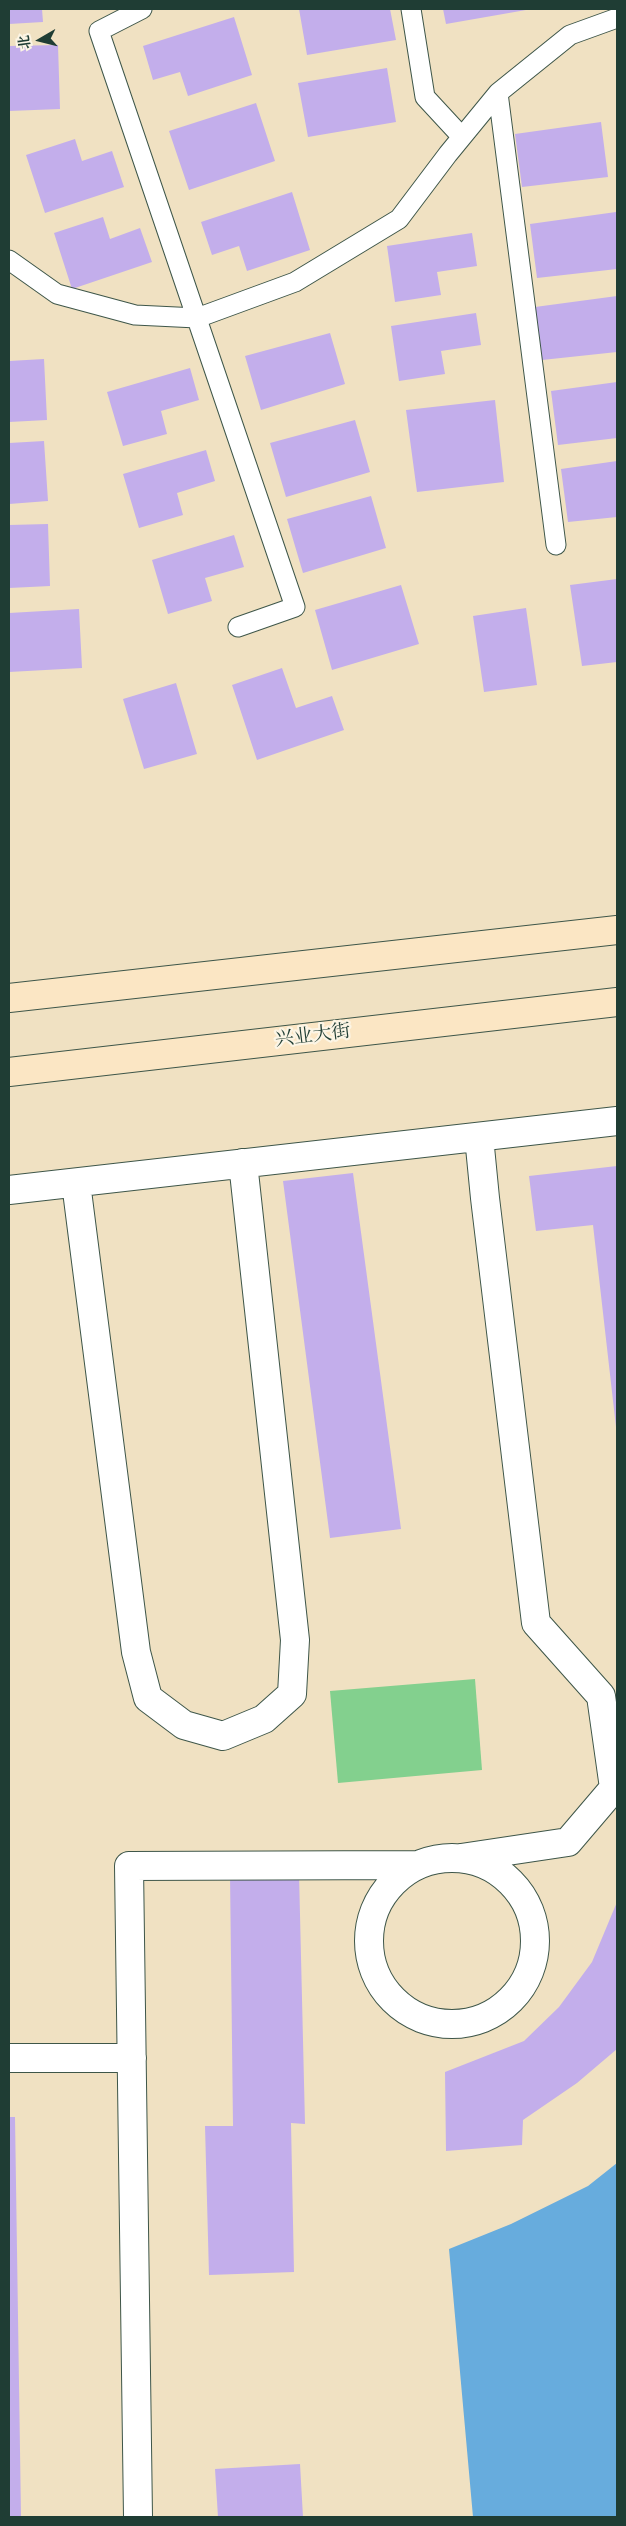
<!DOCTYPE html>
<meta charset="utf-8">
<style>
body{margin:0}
#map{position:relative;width:626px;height:2526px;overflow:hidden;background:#f0e1c2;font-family:"IM FELL DW Pica","Noto Serif SC",serif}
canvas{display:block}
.frame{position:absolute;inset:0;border:10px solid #1f3d34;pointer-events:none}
.north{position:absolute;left:15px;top:15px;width:50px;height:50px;-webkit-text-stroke:4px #fcf5e5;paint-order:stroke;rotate:262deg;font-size:14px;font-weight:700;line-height:20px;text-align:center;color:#1f3d34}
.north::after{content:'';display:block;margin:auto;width:18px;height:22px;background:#1f3d34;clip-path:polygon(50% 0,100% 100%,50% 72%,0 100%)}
</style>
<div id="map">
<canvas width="626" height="2526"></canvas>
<div class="frame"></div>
<div class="north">北</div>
</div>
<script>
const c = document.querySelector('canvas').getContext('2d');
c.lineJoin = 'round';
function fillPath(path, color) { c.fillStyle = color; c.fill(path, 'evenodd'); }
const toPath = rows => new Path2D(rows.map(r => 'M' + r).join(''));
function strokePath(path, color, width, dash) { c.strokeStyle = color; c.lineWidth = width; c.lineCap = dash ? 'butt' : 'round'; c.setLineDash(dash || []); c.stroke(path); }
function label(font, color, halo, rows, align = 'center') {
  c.font = font + ' "IM FELL DW Pica","Noto Serif SC",serif'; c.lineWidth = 4.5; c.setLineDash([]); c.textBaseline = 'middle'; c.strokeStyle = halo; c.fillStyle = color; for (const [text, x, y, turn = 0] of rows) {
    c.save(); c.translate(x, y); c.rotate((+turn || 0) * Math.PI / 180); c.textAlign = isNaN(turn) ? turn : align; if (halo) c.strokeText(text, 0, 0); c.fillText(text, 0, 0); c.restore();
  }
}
fillPath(toPath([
 [475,1679,482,1770,338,1783,330,1691]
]), '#83d08e');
fillPath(toPath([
 [617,2163,617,2517,473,2517,449,2249,511,2224,588,2186]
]), '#67acdd');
fillPath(toPath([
 [9,9,42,9,43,22,9,24],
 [299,9,390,9,396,40,307,55],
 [443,9,526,9,526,10,446,24],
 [234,17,252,75,188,96,180,72,153,80,143,46],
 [58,45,60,109,9,111,9,46],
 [387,68,396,122,308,137,298,83],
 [256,103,275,161,189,190,169,131],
 [601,122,608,177,522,187,515,134],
 [75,139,82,161,112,151,124,187,45,213,26,155],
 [292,192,310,250,247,271,239,246,212,255,201,222],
 [616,212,617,269,537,278,530,224],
 [103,217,110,239,140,228,152,262,72,289,54,233],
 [472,233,477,266,437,272,441,295,395,302,387,246],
 [617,296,617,352,542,360,535,307],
 [476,313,481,345,441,351,445,374,399,381,391,326],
 [330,333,345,384,261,410,245,356],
 [44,359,47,420,9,422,9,361],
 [190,368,199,400,161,411,167,434,123,446,107,392],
 [617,382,617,438,558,445,551,391],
 [495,400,504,482,417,492,406,410],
 [355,420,370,472,286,497,270,443],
 [44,441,48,501,9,504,9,443],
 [206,450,215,481,177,493,183,515,139,528,123,474],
 [617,461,617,517,568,522,561,469],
 [371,496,386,548,303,573,287,519],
 [48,524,50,586,9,588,9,525],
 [234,535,244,567,205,578,212,601,168,614,152,560],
 [617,579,617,662,582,666,570,585],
 [401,585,419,644,332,670,315,610],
 [526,608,537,685,484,692,473,616],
 [79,609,82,668,9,672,9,613],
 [282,668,296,708,332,696,344,730,257,760,232,685],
 [176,683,197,754,144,769,123,699],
 [617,1166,617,1427,616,1427,593,1225,536,1231,529,1176],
 [353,1173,401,1529,330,1538,283,1181],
 [299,1873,305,2124,291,2123,294,2272,209,2275,205,2126,233,2126,230,1874],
 [617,1902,617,2049,577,2083,523,2120,522,2145,446,2151,445,2072,524,2041,559,2007,592,1962],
 [9,2117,15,2117,21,2517,9,2517],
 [300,2464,303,2517,218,2517,215,2469]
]), '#c3aeeb');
const lane = toPath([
 [142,9,99,31,295,607,238,627],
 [411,9,425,97,462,137],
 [498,93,556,545],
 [9,260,57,294,135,315,197,318,295,282,399,219,448,154,498,93,570,35,617,18]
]);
const street = toPath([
 [76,1183,136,1652,148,1698,184,1725,223,1736,264,1719,292,1694,295,1640,243,1163],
 [9,1190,617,1121],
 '369 1941a83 83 0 1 1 166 0a83 83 0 1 1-166 0Z',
 [461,1858,568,1842,614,1788,601,1696,536,1623,485,1198,479,1137],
 [9,2058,132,2058],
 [138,2517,129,1866,416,1865]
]);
const secondary = toPath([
 [9,998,617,930],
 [9,1072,617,1002]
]);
strokePath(lane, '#3e5649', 21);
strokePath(street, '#3e5649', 30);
strokePath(secondary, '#3e5649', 30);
strokePath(lane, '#fff', 19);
strokePath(street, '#fff', 28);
strokePath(secondary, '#fbe6c4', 28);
label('19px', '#1f3d34', '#fcf5e5', [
 ["兴业大街",313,1037,-7]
]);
</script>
